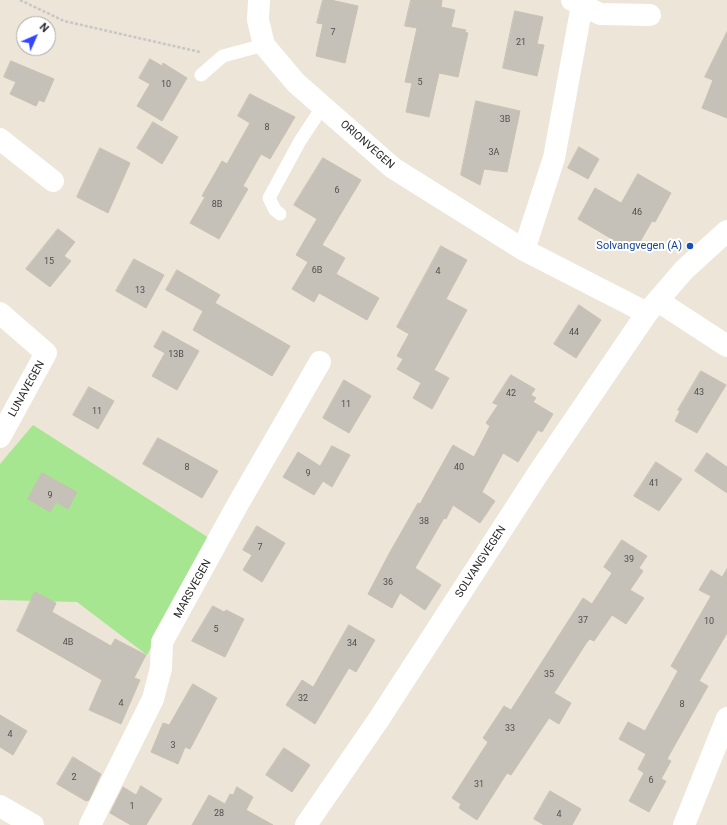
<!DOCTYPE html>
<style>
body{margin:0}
#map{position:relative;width:727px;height:825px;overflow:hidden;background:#ece5d8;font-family:Roboto,sans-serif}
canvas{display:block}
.north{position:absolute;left:16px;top:16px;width:40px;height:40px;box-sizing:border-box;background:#fff;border:1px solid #a9a9a9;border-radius:50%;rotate:45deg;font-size:11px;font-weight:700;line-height:16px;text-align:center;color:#282828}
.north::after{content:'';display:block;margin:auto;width:14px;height:18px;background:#3147ff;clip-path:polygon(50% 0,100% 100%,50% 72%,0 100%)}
</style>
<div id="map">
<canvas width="727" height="825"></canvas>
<div class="north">N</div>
</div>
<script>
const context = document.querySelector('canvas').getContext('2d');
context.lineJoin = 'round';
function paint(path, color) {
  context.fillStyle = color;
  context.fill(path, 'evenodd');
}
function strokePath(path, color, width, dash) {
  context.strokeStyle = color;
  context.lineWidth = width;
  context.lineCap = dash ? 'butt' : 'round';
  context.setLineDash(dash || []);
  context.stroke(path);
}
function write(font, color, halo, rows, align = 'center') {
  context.font = font + ' Roboto,sans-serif';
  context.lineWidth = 4;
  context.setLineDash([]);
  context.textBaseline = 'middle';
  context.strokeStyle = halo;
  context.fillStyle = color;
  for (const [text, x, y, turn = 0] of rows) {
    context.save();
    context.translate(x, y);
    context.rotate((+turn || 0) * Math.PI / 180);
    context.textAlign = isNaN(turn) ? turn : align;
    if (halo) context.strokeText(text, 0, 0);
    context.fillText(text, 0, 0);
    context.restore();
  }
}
const green = new Path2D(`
 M33,425L209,538L147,655L77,602L0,600V464Z`);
const building = new Path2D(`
 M323,0H331L358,6L345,63L316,56L323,24L317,23Z
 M411,0H442L441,7L455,10L451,27L466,30L465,32L468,33L458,77L439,73L429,117L406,112L412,83L405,82L417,28L405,26Z
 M515,11L543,17L537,44L544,45L537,76L503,68Z
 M727,32V118L702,108L713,80L705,77Z
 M150,59L162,66L163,63L187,78L162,121L137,106L150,84L139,78Z
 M11,61L54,79L44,102L39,100L36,106L10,94L16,82L4,77Z
 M250,94L295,117L270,159L261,154L243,186L248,189L219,239L190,223L205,197L202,196L222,161L227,164L250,123L238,116Z
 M476,101L520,111L507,172L484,169L480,185L461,175Z
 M153,122L178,137L162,164L137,148Z
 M579,147L599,159L588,179L568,168Z
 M100,148L130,163L108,213L77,197Z
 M323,158L361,180L322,245L345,258L336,274L379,298L367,320L319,293L314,302L292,289L308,262L296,255L317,219L294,205Z
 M638,174L671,193L655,222L652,221L634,252L578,219L595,188L621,203Z
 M58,229L75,242L64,256L71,261L50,287L26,269Z
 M441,246L467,260L446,299L467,310L434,370L449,378L432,409L413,398L421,383L397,369L403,359L397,356L409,334L397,327Z
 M134,259L164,275L146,308L116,291Z
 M177,270L220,295L215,303L290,346L272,376L193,330L203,311L166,290Z
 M579,305L601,320L576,358L554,344Z
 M163,331L199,351L177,390L152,376L165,353L154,347Z
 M701,371L726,385L697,433L675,421L680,411L678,410Z
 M511,375L535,389L531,395L536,398L533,402L553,414L542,432L538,430L518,462L503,453L482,492L495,501L480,523L453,505L446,519L444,518L415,568L441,585L425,610L400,593L392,608L368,594L390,552L418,503L420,504L453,445L474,457L490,426L486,423L498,405L493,403Z
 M344,380L371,396L349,433L323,418Z
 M89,387L114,401L98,429L73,415Z
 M158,438L218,471L202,498L143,464Z
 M332,446L350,455L332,487L323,481L314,495L283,477L298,452L320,466Z
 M707,453L727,467V493L695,471Z
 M656,462L682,479L659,511L634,496Z
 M42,473L77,492L68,509L56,502L50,512L28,499Z
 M257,526L285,543L262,582L243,570L252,555L243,550Z
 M622,540L647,556L639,568L643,571L630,590L644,598L626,624L612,615L594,641L590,639L587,642L554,693L571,703L559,724L549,718L511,775L507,773L477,820L459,808L461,804L452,798L488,742L483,738L504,706L511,710L583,598L592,604L612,573L604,567Z
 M727,569V633L699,681L708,686L667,759L671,761L661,779L666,781L649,812L629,801L644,773L638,769L646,754L619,739L628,722L645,731L678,671L671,666L711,596L699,590L711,570L722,577Z
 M35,592L56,603L52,612L111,646L115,639L146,655L134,678L140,680L121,724L89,710L102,680L17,631Z
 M213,606L224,612L226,610L244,619L225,657L192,641Z
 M349,625L375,640L356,672L349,668L315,724L286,705L302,680L313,687Z
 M193,684L217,698L190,749L185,747L178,764L151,752L163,723L169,725Z
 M0,715L27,731L13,755L0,747Z
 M284,748L310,765L292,792L266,775Z
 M73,757L101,774L89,800L86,801L57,784Z
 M141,786L162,799L146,825H131L110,813L123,787L136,795Z
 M237,787L253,797L246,810L273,825H192L209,795L225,804L230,794L233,795Z
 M550,791L581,809L572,825H544L534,819Z`);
const path = new Path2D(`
 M20,0L64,21L200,52`);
const lane = new Path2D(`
 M201,75L223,56L264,45
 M280,214L275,210L269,198L300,141L323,106`);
const street = new Path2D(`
 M259,0L258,20L264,45L296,83L393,168L524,250L647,313
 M572,0L600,14L650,15
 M0,139L53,181
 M524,250L554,158L582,5
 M658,301L727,346
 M0,313L46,353L0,437
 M0,806L33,825
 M90,825L153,699L161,668L162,642L238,504L320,362
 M684,825L727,718`);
const secondary = new Path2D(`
 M306,825L379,719L539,472L647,313L684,270L727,231`);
const markers = [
 [690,246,4,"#1a4fb4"]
];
const numberNames = [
 ["7",333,33],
 ["21",521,43],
 ["5",420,83],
 ["10",166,85],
 ["3B",505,120],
 ["8",267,128],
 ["3A",494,153],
 ["6",337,191],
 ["8B",217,205],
 ["46",637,213],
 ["15",49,262],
 ["6B",317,271],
 ["4",438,272],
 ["13",140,291],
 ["44",574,333],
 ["13B",176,355],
 ["43",699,393],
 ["42",511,394],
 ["11",346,405],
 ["11",97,412],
 ["8",187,468],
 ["40",459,468],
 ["9",308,474],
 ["41",654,484],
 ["9",50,496],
 ["38",424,522],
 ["7",260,548],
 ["39",629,560],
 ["36",388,583],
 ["37",583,621],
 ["10",709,622],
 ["5",216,630],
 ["4B",68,643],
 ["34",352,644],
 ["35",549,675],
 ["32",303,699],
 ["4",121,704],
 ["8",682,705],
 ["33",510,729],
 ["4",10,735],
 ["3",173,746],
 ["2",74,778],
 ["6",651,781],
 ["31",479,785],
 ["1",132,807],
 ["28",219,814],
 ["4",559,815]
];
const streetNames = [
 ["ORIONVEGEN",367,145,41],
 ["LUNAVEGEN",27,389,-61],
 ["SOLVANGVEGEN",481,562,-57],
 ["MARSVEGEN",193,589,-61]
];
const transitNames = [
 ["Solvangvegen (A)",682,246]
];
paint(green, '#a6e690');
paint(building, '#c6c1b8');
strokePath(building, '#c7c1b2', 1);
strokePath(path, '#c7c7c7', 2.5, [3, 2]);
strokePath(lane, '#fff', 13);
strokePath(street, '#fff', 22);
strokePath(secondary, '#fff', 22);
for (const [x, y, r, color] of markers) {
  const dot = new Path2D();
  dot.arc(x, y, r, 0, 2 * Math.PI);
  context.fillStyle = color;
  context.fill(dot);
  strokePath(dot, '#fff', 1.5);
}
write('9px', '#504e4c', null, numberNames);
write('11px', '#282828', '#fff', streetNames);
write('11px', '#164399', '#fff', transitNames, 'right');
</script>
